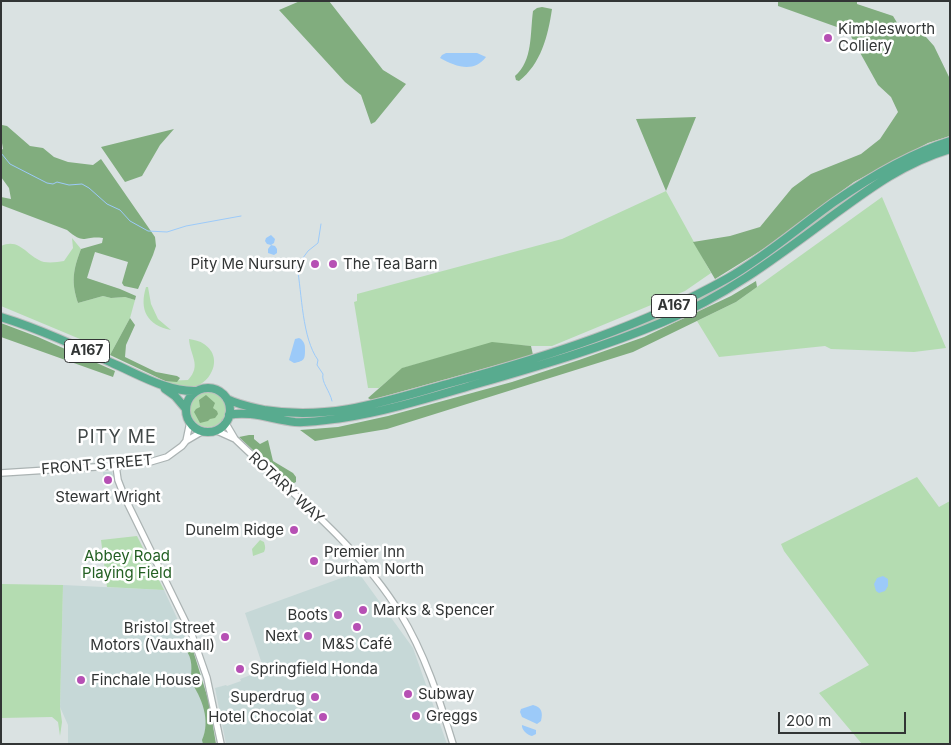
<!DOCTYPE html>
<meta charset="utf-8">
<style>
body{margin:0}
#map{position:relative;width:951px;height:745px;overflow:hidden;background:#dae2e2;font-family:Inter,sans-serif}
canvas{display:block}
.frame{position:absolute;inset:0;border:2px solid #323535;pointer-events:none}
.scale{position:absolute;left:778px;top:712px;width:128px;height:22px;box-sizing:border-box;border:2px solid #323535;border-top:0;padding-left:6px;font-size:15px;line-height:18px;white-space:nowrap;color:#323535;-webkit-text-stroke:4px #fff;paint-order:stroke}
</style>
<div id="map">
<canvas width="951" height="745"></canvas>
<div class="frame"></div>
<div class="scale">200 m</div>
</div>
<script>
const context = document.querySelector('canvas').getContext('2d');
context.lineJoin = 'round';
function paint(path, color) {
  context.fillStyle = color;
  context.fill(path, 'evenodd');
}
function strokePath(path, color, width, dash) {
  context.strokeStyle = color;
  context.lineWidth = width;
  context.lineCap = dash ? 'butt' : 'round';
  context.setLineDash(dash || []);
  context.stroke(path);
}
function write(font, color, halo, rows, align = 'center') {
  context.font = font + ' Inter,sans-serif';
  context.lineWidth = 5;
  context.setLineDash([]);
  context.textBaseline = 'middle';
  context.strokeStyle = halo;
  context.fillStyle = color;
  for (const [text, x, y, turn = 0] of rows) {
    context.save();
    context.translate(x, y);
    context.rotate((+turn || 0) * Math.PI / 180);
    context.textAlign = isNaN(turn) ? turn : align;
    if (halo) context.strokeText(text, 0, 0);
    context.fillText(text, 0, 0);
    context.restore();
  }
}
const built = new Path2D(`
 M103,472H112L115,482L104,483Z
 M358,572L413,648L447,744H226L215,688L226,685L227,686L241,681L240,679L264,670L245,613Z
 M63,585L164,590L182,629L200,678L213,744H68V725L60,707Z`);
const green = new Path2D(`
 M950,144V147L914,162L758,267L700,302L640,328L544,362L374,409H370L613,334L769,254L854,192L900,164Z
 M666,191L711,273L685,291L552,346H531L492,343L403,368L379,388H368L354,302L357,301V294L562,239Z
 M882,197L946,348L914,352L831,349L825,346L719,357L697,321L736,302Z
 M72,238L81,249C73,270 71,282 78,303L103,296L111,298L125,297L135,300L130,318L110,355L80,339L1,306V246C20,237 27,257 44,262C51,263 58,262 64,261L73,248Z
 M146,287H148L151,304L158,319L171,330C147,325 139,310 146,287Z
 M189,339C194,340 200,341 204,344C228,360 205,394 180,388C175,386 170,383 165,381L188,380C202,365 190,356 189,339Z
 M190 409a18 18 0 1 1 36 0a18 18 0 1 1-36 0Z
 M917,477L939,507L950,501V744H862L819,693L869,665L784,551L781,544Z
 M137,536L164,590L107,587L101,540Z
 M260,540L264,542C265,546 266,548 264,552L253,556L252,549Z
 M1,584L63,585L60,707L62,722L60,736L58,722L52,717L1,718Z`);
const forest = new Path2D(`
 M300,1H329L383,70L406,84L375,122L371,124L361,95L345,82L279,10Z
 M778,1H857V4L893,16L899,26L926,37L934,46L950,79V136L928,143L854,182L765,248L715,279L693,242L730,236L760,227L792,188L811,174L861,154L880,139L898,112L891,97L878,85L848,31L778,6Z
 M542,7L552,9C548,36 541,64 519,81L516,80L515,76C533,61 530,33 533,11L537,8Z
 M696,117L666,191L636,119Z
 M2,125L7,126L30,146L43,148L54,157L68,162L93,165L101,159L155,237L156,246L153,255L138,289L124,286L122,283L128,262L95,252L87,278L120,289L136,296L135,300L125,297L111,298L103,296L78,303C71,282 73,270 81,249L102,243L103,238C83,235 86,246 67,230L1,205V197L11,199L9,188L1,177V150L3,149L1,137Z
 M174,129L160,145L142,176L125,182L101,147Z
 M756,281L757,287L736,302L633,352L387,429L315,441L300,430L338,427L388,416L512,382L579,360L644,337L731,296Z
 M130,318L135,325L126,345L125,357L156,372L177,376L180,378L177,382L165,381L110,355Z
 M1,323L38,337L115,371L113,377L1,337Z
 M492,342L531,346L533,355L371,400L368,398L402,368Z
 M206,395L215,403L213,408L217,411L218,414L215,418L210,419L208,421L200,423L194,412L196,409L200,407L199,400Z
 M249,435H254V439L260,444L268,440L273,461L293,473L296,477V482L290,485L239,437Z
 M184,642L192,647L209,702L216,744H203L202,740C211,721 202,697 190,681C192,670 193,658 185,649L178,651L177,646Z`);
const water = new Path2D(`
 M446,53H477L486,57C474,73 456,67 440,58L442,55Z
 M271,235L275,239L274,243L271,245L275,246L277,249V253L274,255L268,253V249L271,245L267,244L265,241L266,238Z
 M299,338L301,339C305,343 305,345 305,350C305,360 304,361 294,363L289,360L295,339Z
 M883,576L888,579V586L885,591L879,593L876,591L874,584L877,578Z
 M533,705C542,707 543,713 541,721L537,724L522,717L520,712L521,709Z
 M522,725L536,730V734L532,736C527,735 521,729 522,725Z`);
const stream = new Path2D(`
 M1,153L10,164L47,183L53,184L57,182L69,185L82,184L89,188L107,204L120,210L130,221L148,231L167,232L186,226L241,216
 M321,224L318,243L308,251L297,266C302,294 302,338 318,360L317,365L323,374C321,382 330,391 332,401`);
const minor = new Path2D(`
 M225,422L235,439C291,493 359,546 400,613C425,654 439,698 453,744
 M215,430L235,439
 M186,441L190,422
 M116,466L118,480L125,498L192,635L207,678L221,744
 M1,473L127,465L150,462L167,457L182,446L186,441L203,431`);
const highway = new Path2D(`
 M1,317C40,329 76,346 112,363C138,374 167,392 196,391
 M186 410a22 22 0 1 1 44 0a22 22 0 1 1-44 0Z
 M165,389L175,396L186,409
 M227,399C239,405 251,407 264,410C333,421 389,400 454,382C549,356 643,326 728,278C766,256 799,227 834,202C870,177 908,154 950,141
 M229,415C250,410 274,420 295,422C311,423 327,420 342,418C389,411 435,396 480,383C542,365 604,347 663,322C722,298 773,260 824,222C865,192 900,164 950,149`);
const markers = [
 [828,38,5,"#b650b4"],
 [315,264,5,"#b650b4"],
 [333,264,5,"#b650b4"],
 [108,480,5,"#b650b4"],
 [294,530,5,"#b650b4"],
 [314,561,5,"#b650b4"],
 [363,610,5,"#b650b4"],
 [338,615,5,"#b650b4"],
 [357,627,5,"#b650b4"],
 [308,636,5,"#b650b4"],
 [225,637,5,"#b650b4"],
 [240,669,5,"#b650b4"],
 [81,680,5,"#b650b4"],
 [408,694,5,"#b650b4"],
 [315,697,5,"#b650b4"],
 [416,716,5,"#b650b4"],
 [323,717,5,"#b650b4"]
];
const shields = [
 [674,306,45],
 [87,351,45]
];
const shieldNames = [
 ["A167",674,306],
 ["A167",87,351]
];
const poiNames = [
 ["Kimblesworth",838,29],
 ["Colliery",838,46],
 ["Pity Me Nursury",305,264,"right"],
 ["The Tea Barn",343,264],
 ["Stewart Wright",108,497,"center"],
 ["Dunelm Ridge",284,530,"right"],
 ["Premier Inn",324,552],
 ["Durham North",324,569],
 ["Marks & Spencer",373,610],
 ["Boots",328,615,"right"],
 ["Bristol Street",215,628,"right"],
 ["Motors (Vauxhall)",215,645,"right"],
 ["Next",298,636,"right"],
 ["M&S Café",357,644,"center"],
 ["Springfield Honda",250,669],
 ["Finchale House",91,680],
 ["Subway",418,694],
 ["Superdrug",305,697,"right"],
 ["Greggs",426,716],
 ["Hotel Chocolat",313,717,"right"]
];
const streetNames = [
 ["FRONT STREET",97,465,-5],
 ["ROTARY WAY",286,488,43]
];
const parkNames = [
 ["Abbey Road",127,556],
 ["Playing Field",127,573]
];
const quarterNames = [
 ["PITY ME",117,438]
];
paint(built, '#c6d8d7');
paint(green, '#b4dcb1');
paint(forest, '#81ad7e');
paint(water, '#9ccaf9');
strokePath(stream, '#9ccaf9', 1);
strokePath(minor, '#abb3b3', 8);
strokePath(highway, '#bdbebe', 10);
strokePath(minor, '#fff', 5.5);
strokePath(highway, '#58ab8f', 8);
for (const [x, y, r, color] of markers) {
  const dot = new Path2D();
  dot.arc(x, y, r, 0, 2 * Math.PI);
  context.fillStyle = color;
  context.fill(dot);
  strokePath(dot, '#fff', 2);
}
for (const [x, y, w] of shields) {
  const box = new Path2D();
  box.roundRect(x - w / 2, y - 11.5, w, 23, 4);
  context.fillStyle = '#fff';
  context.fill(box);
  strokePath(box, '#323535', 1);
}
write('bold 14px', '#323535', null, shieldNames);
write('15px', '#323535', '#fff', poiNames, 'left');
write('15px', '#323535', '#fff', streetNames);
write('15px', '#246023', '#fff', parkNames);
context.letterSpacing = '1px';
write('18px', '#424848', '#fff', quarterNames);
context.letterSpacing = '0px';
</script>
